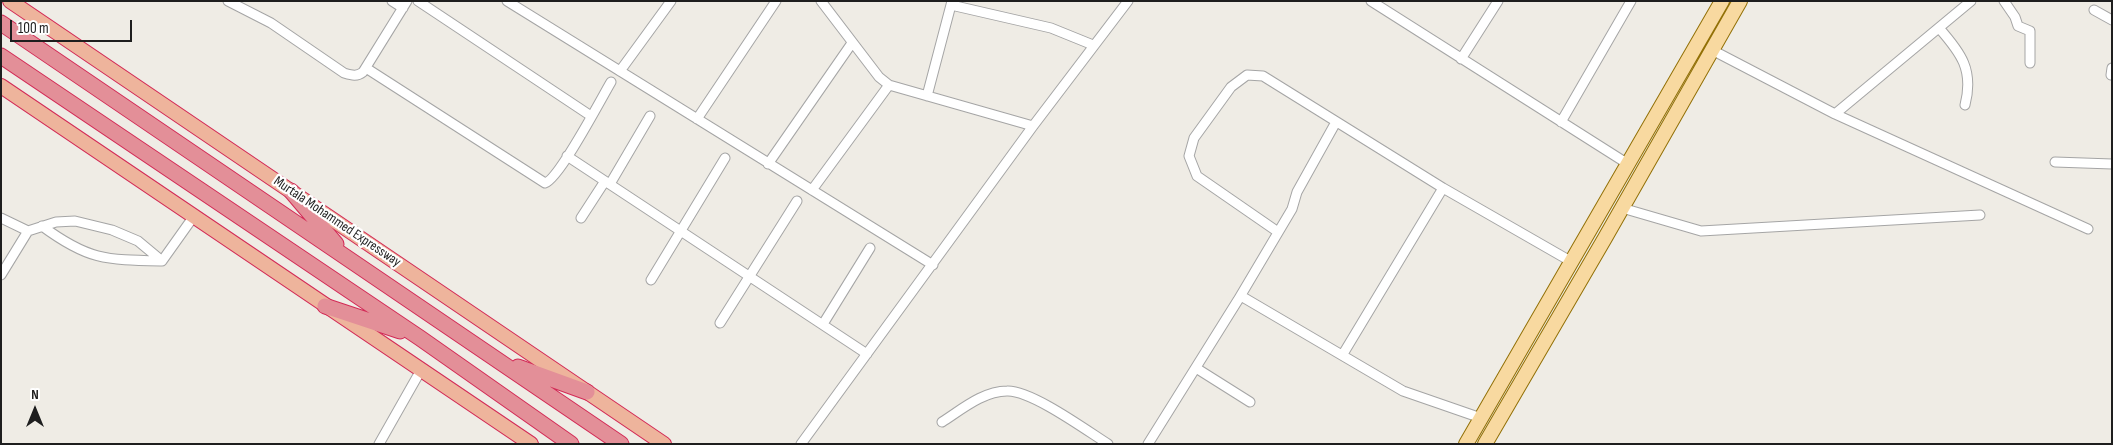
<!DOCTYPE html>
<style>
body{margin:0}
#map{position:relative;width:2113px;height:445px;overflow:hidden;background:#efece5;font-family:"Sofia Sans Condensed",sans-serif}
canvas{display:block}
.frame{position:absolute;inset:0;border:2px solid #1e1e1e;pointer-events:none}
.north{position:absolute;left:10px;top:385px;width:50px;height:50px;-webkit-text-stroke:4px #fff;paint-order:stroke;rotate:0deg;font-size:14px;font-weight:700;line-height:20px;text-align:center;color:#1e1e1e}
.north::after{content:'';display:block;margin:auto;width:18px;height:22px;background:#1e1e1e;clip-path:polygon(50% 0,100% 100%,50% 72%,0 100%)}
.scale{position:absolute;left:10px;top:20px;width:122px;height:22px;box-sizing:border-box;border:2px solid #1e1e1e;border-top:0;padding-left:6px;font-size:15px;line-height:18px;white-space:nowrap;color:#1e1e1e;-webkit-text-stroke:4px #fff;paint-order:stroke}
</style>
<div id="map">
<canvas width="2113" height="445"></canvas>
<div class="frame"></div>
<div class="north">N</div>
<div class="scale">100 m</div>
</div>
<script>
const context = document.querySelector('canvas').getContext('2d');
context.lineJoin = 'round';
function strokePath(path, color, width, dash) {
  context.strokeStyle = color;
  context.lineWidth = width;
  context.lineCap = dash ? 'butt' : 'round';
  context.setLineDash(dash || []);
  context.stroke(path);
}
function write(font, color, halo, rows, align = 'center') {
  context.font = font + ' "Sofia Sans Condensed",sans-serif';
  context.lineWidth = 4.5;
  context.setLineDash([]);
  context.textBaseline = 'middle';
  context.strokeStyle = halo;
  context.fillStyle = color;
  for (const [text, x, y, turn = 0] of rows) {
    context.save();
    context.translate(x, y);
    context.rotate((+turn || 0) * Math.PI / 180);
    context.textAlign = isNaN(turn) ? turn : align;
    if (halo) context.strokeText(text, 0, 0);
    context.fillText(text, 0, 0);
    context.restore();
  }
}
const minor = new Path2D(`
 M228,1L271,23L344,73C351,75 357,77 363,72L407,1
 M392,1L403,8
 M418,1L591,116
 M507,1L933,265
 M821,1L879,77L889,85L1033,126
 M1371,1L1628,164
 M2004,1L2015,17L2018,26L2030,31V63
 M951,5L1051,28L1093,45
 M2094,10L2112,20
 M1939,28C1961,53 1974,70 1965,105
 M1712,50L1835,114L2088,229
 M1461,59L1498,1
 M366,68L545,183C559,179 601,99 611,82
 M620,71L671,1
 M2111,75L2112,68
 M927,96L952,1
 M1835,114L1971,1
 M697,119L776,1
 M1561,122L1631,1
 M567,156L867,354
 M2055,162L2112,164
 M768,164L852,43
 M610,184L650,116
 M812,190L889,85
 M1622,208L1701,231L1980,215
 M1,218L28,231
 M581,218L605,181
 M42,226C88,260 105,260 162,261
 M1278,232L1197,176L1189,156L1194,138L1231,87L1247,75L1263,76L1443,188L1572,262
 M162,261L194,216
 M1,275L28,231L56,222L75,221L112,230L138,241L162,261
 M651,280L725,158
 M1241,296L1403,391L1481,418
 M720,323L797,201
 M823,324L870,248
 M1343,354L1443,188
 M1196,368L1250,402
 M942,422C961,410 983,391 1007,391C1031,390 1086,430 1108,444
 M379,444L421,370
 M801,444L1033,126L1128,1
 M1148,444L1238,300L1292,209L1297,192L1336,122`);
const primary = new Path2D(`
 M1466,444L1722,1
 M1485,444L1605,238L1740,1`);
const trunk = new Path2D(`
 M10,1L664,444
 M1,86L531,444`);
const motorway = new Path2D(`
 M1,23L621,444
 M1,56L420,338L571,444
 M291,191L336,244
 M325,306L400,331
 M518,367L587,392`);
const streetNames = [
 ["Murtala Mohammed Expressway",337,222,34]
];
strokePath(minor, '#a5a5a5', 11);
strokePath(primary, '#927006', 16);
strokePath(trunk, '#d32b57', 16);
strokePath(motorway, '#d32b57', 17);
strokePath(minor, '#fff', 9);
strokePath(primary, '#f8d9a0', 14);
strokePath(trunk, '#eeb49c', 14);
strokePath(motorway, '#e38f98', 15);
write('14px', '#1e1e1e', '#fff', streetNames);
</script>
